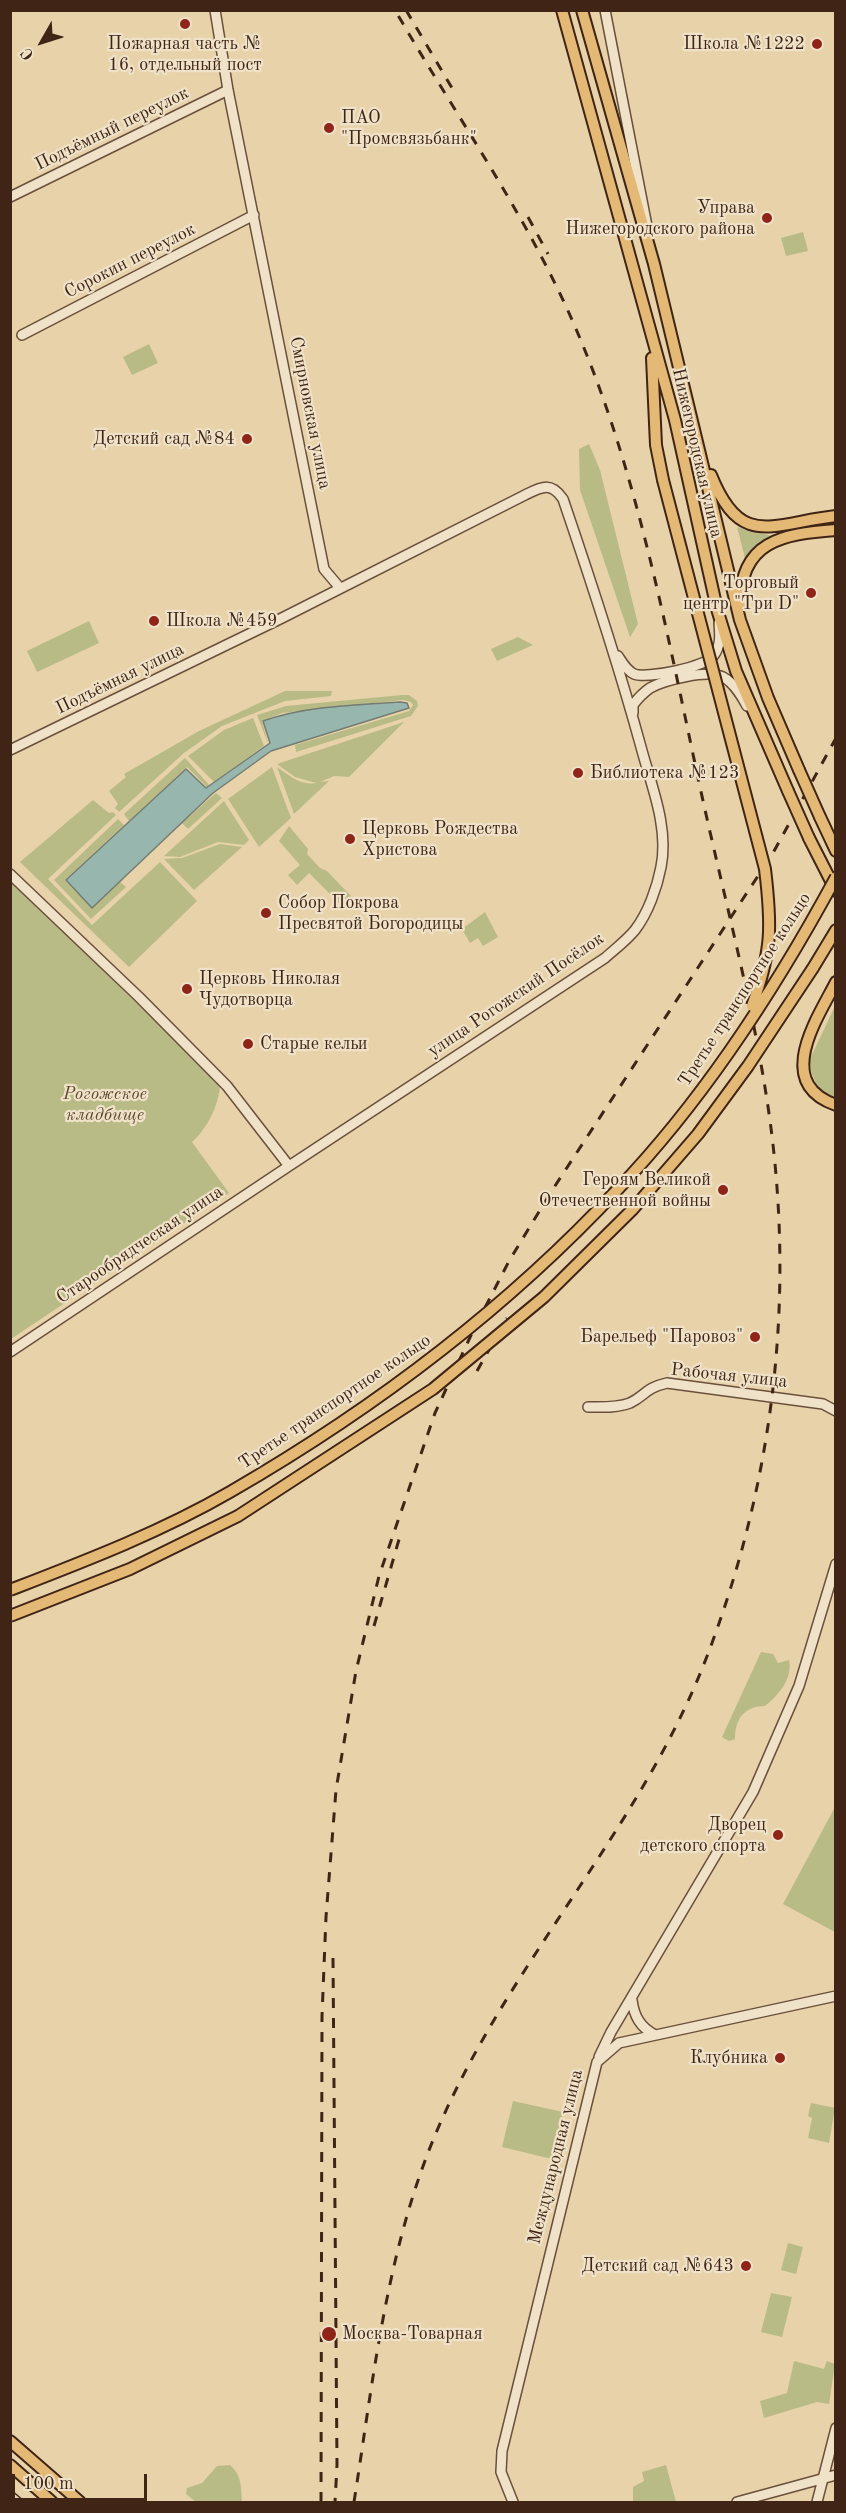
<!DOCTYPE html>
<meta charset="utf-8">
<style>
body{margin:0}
#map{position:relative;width:846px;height:2513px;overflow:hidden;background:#e7d2aa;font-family:"Old Standard TT",serif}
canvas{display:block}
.frame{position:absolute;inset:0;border:12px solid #402516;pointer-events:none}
.north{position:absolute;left:12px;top:12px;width:60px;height:60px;-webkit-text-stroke:4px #efe2c8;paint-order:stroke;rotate:231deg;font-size:16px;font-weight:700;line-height:24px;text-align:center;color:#402516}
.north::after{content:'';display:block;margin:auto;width:21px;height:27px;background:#402516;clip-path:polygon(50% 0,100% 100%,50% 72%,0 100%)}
.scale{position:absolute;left:12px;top:2474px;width:135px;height:27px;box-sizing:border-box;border:3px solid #402516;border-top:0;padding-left:8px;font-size:18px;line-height:21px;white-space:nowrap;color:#402516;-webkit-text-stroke:4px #efe2c8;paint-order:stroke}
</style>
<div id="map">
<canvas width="846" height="2513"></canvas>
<div class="frame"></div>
<div class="north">С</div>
<div class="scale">100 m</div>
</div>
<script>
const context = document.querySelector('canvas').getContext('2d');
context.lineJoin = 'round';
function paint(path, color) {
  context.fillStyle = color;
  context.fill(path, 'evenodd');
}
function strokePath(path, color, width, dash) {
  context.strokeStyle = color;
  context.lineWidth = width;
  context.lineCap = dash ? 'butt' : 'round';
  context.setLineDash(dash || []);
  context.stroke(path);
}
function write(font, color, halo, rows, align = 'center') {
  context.font = font + ' "Old Standard TT",serif';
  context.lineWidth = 4.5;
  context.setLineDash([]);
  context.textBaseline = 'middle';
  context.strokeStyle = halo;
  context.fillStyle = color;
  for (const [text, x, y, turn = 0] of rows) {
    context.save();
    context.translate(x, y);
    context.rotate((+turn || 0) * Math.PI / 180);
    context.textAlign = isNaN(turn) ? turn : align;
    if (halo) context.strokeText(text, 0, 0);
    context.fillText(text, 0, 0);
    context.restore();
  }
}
const green = new Path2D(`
 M803,232L808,251L786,256L781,238Z
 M149,344L158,363L132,375L123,357Z
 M589,444L600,470L638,624L630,637L580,490L579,449Z
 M737,527L772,536L753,548L745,558Z
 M89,621L99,643L37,672L27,651Z
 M518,637L533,645L497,661L491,649Z
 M285,691H332L331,696L285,701L222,726L184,753L119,812L115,808L118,804L109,791L126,777L124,774L199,731Z
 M402,695H409L417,701L418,706L411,716L296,752L295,745L409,711L413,705L411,702L403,700L282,713L262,721L268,743L257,715L286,706Z
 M253,718L264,746L214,782L188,756L224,730Z
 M404,722L349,777L334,776L320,782L329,781L294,814L277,767C289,775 300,786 316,783L295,777L277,764Z
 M185,758L209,785L207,787L187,767L129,821L124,814Z
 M272,767L291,818L259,847L228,799Z
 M216,793L222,798L188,829L182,823Z
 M93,800L109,813L113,812L116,815L48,879L92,925L160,862L197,901L129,967L20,862Z
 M224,801L249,840L244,845L218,842L180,857L164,856Z
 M118,819L124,825L65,880L92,908L120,882L126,887L91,919L54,880Z
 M289,826L308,849L307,854L320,868L327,871L351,896L341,905L309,873L297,885L288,875L300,865L279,841Z
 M220,844L242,847L194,890L164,859L182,858Z
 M10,879L220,1085C219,1105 207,1129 192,1142L229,1193L11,1339Z
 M485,912L498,937L483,946L478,938L470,943L462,929Z
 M835,1006V1097C817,1092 812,1078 809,1061Z
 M761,1652L773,1654L778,1663L789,1660C793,1678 779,1695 765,1706C745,1706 735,1718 735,1739L729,1741L722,1737Z
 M835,1807H836L835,1932L783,1904Z
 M513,2101L563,2112L552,2159L502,2147Z
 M811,2103L835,2108L829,2143L808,2138L812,2118L808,2116Z
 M788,2243L803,2247L796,2274L781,2270Z
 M771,2293L792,2297L782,2337L761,2332Z
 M794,2361L824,2369L827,2361L835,2364L829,2404L817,2402L764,2418L760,2401L787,2393Z
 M230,2465C242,2475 241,2488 242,2502H196L186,2494L187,2488L202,2483L217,2466Z
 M666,2465L676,2502H633V2487L644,2481L642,2472Z`);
const water = new Path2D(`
 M400,702L407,703L409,708L271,751L213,793L92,908L66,880L186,769L206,788L270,743L263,721C306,706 355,705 400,702Z`);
const minor = new Path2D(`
 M215,10L228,90L324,569L340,588
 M605,10L647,226
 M10,197L228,90
 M22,335L254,215
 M618,656C622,662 626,670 634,674C646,679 707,667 714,655C721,646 720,634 719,623
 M633,713V705C638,698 643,693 650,688C664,680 708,669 723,677C734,683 741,695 747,706
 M10,750L282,618L525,495C541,487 551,481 563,499C591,581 618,663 641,747C651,785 669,827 661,867C657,888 648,913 635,930C627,940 615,949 605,958L289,1166L10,1352
 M10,874L139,997L227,1086L289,1166
 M588,1407C601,1407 617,1408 630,1403C645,1396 645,1388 667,1383L823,1404L836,1411
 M632,2000C634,2016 640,2027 655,2035
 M599,2057L611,2032L753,1792L799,1686L836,1564
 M513,2502L501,2472L502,2451L597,2062L619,2043L836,1996
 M737,2502L836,2475
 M817,2502L836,2428`);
const major = new Path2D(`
 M562,10L675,420L717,609L736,671L788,791
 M582,10L654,264L740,620L768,698L799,770
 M652,358L656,445L663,480
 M711,475C741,550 772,523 836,516
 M740,605C740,541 782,534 836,530
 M820,817L836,851
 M809,838L836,891
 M813,968L836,930
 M836,982C817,1019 773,1083 836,1105
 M10,2441L80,2502
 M10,2465L52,2502`);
const tram = new Path2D(`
 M10,2489L25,2502`);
const rail = new Path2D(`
 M406,10L452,88
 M528,217L548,254
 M477,1371L507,1318
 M374,1626L400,1536
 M333,1958L337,2465L335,2502
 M321,2502L322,2016L326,1917L336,1790L356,1671L379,1576L435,1413L472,1333L509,1261L551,1192L773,853L836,738
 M354,2502C374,2375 387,2245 439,2126C512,1958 645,1823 709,1651C776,1473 796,1287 767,1100C750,990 720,882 697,773C666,628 637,473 579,336C531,221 457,118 395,10`);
const majorBridge = new Path2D(`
 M663,480L765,869C772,927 772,951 752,1006
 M799,770L820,817
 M788,791L809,838
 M10,1590C85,1561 161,1532 230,1492C372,1410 506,1309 618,1189C705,1098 776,988 836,877
 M10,1616L130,1569L238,1516L433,1389L544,1297L633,1209L698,1134L748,1066L813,968`);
const markers = [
 [185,24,6,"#8f2418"],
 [817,44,6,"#8f2418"],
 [329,128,6,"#8f2418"],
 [767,218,6,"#8f2418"],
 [247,439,6,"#8f2418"],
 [811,593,6,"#8f2418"],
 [154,621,6,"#8f2418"],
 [578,773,6,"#8f2418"],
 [350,839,6,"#8f2418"],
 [266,913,6,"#8f2418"],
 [187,989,6,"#8f2418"],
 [248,1044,6,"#8f2418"],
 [723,1190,6,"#8f2418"],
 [755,1337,6,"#8f2418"],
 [778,1835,6,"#8f2418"],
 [780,2058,6,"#8f2418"],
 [746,2266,6,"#8f2418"],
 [329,2334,8,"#8f2418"]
];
const poiNames = [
 ["Пожарная часть №",185,44,"center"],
 ["16, отдельный пост",185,65,"center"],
 ["Школа №1222",805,44],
 ["ПАО",341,118,"left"],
 ["\"Промсвязьбанк\"",341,139,"left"],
 ["Управа",755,208],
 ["Нижегородского района",755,229],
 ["Детский сад №84",235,439],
 ["Торговый",799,583],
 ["центр \"Три D\"",799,604],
 ["Школа №459",166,621,"left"],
 ["Библиотека №123",590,773,"left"],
 ["Церковь Рождества",362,829,"left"],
 ["Христова",362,850,"left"],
 ["Собор Покрова",278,903,"left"],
 ["Пресвятой Богородицы",278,924,"left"],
 ["Церковь Николая",199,979,"left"],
 ["Чудотворца",199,1000,"left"],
 ["Старые кельи",260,1044,"left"],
 ["Героям Великой",711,1180],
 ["Отечественной войны",711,1201],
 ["Барельеф \"Паровоз\"",743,1337],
 ["Дворец",766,1825],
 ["детского спорта",766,1846],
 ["Клубника",768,2058],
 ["Детский сад №643",734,2266],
 ["Москва-Товарная",342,2334,"left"]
];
const streetNames = [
 ["Подъёмный переулок",112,129,-26],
 ["Сорокин переулок",130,261,-27],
 ["Смирновская улица",310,413,79],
 ["Нижегородская улица",697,453,77],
 ["Подъёмная улица",120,679,-26],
 ["Третье транспортное кольцо",745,990,-57],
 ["улица Рогожский Посёлок",516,995,-34],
 ["Старообрядческая улица",140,1245,-34],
 ["Рабочая улица",729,1376,6],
 ["Третье транспортное кольцо",335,1402,-34],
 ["Международная улица",556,2157,-76]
];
const parkNames = [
 ["Рогожское",105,1094],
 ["кладбище",105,1115]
];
paint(green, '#b9bb86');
paint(water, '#97b6ae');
strokePath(water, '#747c71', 1.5);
strokePath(minor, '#6a503b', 12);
strokePath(major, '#402516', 14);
strokePath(minor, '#efe2c8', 9);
strokePath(major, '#e4b975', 10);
strokePath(tram, '#402516', 1.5);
strokePath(rail, '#402516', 3, [10, 10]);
strokePath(majorBridge, '#402516', 14, []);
strokePath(majorBridge, '#e4b975', 10);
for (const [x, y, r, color] of markers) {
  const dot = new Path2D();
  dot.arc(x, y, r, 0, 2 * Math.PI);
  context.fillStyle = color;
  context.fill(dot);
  strokePath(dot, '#efe2c8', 2);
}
write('18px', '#402516', '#efe2c8', poiNames, 'right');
write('18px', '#402516', '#efe2c8', streetNames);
write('italic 18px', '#5e4a32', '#efe2c8', parkNames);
</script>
